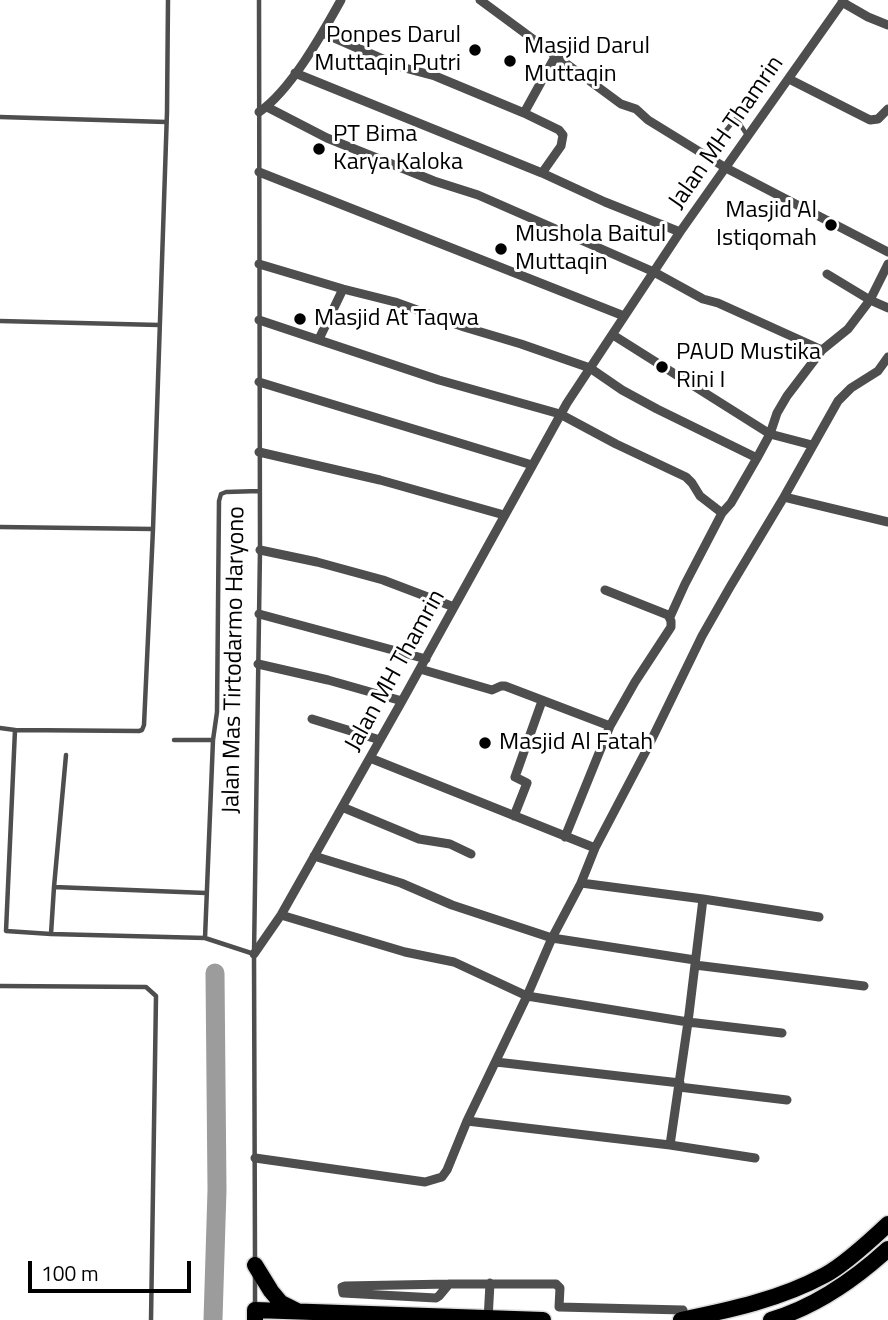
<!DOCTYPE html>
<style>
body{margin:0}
#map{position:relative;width:888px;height:1320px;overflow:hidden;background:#fff;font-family:"Titillium Web",sans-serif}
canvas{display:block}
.scale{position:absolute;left:28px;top:1261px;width:163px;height:32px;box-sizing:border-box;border:4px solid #000;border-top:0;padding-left:9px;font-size:21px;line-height:24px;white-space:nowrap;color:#000;-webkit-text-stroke:5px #fff;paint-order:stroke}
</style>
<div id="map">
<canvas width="888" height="1320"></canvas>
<div class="scale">100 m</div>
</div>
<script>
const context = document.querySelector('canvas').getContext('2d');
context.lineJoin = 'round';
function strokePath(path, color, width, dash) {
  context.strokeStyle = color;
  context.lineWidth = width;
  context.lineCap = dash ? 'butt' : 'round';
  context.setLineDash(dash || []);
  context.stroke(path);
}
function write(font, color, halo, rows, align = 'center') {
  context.font = font + ' "Titillium Web",sans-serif';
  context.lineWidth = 6;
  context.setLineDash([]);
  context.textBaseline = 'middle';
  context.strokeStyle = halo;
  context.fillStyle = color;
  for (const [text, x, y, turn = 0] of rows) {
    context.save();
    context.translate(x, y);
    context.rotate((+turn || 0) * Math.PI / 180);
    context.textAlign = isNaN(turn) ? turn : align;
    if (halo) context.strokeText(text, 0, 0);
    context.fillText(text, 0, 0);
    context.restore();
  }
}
const river = new Path2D(`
 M213,1320L217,1190L215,973`);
const service = new Path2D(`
 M0,117L166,122
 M747,135L736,118L749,98
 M720,138L736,118
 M0,321L159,325
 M0,527L153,529
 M0,728L15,730
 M174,740H213
 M66,755L54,887L206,893
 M54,887L51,934L205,938
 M51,934L6,931L15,730L139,731L142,730L144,725L153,529L167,112L168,0
 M254,954L205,938L213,740L217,712L219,501L221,494L226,492L259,491
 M0,986L146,987L156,996L151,1320
 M255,1261L254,954L260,550L259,0
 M255,1276V1306`);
const minor = new Path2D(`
 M480,0L621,104L636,109L648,120L726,168L888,252
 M842,2L868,17L888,25
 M323,33L401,67L435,76L524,113L556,55
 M295,73L542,173L605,202L680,232
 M789,79L870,120L878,119L888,109
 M267,107L327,138L434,181L478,195L654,272L703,299L718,303L822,350
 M259,112C291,90 322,34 341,0
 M524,113L559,130L563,135L561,146L542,173
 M259,172L624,316
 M259,264L343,289L395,302L464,327L521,344L590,368L622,390L657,409L757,458
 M827,274L870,300L888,308
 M259,320L439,380L560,414L616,444L686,477L692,483L700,496L722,513
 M613,335L770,434L812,445
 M319,339L343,289
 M259,382L532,465
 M259,452L380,480L504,515
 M784,497L888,522
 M260,550L317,562L383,580L454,607
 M259,614L426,659
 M670,617L685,584L722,513L731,503L757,458L770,434L777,413L787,396L822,350L848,329L870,300L888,264
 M258,664L328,680L402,701
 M420,669L492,690L501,686H505L610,726
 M312,719L380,740
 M370,758L595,848
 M342,807L419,839L450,844L471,854
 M514,816L527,783L515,777L542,701
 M565,837L610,726L635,682L671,627V621L668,615L605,590
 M314,856L401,883L452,905L552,938L695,960
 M703,899L819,917
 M281,915L405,952L454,962L527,996L688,1022L782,1033
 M254,954L281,915L402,701L567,403L680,232L844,0
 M695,965L864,986
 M496,1062L680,1083
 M679,1087L787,1100
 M467,1121L670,1145L688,1022L703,899L581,883
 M670,1145L755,1158
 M255,1158L425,1182L442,1177L447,1170L467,1121L527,996L552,938L581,883L595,848L647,749L702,636L730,587L784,497L838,401L851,388L878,371L888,357
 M449,1284L439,1296L436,1298L343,1293L342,1287L345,1286L449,1284H556L560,1288L559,1307L683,1310
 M488,1320L490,1283`);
const trunk = new Path2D(`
 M255,1265L271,1291L281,1303L297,1311
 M255,1320V1310L543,1320
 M681,1320C730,1310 781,1299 825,1275C845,1264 871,1240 888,1224
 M771,1320C815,1307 854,1280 888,1249`);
const markers = [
 [475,50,7,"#000"],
 [510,61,7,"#000"],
 [319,149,7,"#000"],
 [831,225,7,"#000"],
 [501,249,7,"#000"],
 [300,319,7,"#000"],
 [662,367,7,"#000"],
 [485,743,7,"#000"]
];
const poiNames = [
 ["Ponpes Darul",461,36,"right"],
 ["Muttaqin Putri",461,64,"right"],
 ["Masjid Darul",524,47],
 ["Muttaqin",524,75],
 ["PT Bima",333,135],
 ["Karya Kaloka",333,163],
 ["Masjid Al",817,211,"right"],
 ["Istiqomah",817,239,"right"],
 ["Mushola Baitul",515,235],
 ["Muttaqin",515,263],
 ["Masjid At Taqwa",314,319],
 ["PAUD Mustika",676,353],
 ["Rini I",676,381],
 ["Masjid Al Fatah",499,743]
];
const streetNames = [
 ["Jalan MH Thamrin",727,133,-55],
 ["Jalan Mas Tirtodarmo Haryono",235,660,-89],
 ["Jalan MH Thamrin",396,671,-61]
];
strokePath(river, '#9c9c9c', 19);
strokePath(trunk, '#dbdbdb', 19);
strokePath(service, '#4e4e4e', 4.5);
strokePath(minor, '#4e4e4e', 9);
strokePath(trunk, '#000', 16);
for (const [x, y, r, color] of markers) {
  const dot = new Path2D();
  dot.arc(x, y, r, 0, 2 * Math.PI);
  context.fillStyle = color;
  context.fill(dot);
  strokePath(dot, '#fff', 2.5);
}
write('24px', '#000', '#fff', poiNames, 'left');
write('24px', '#000', '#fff', streetNames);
</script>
